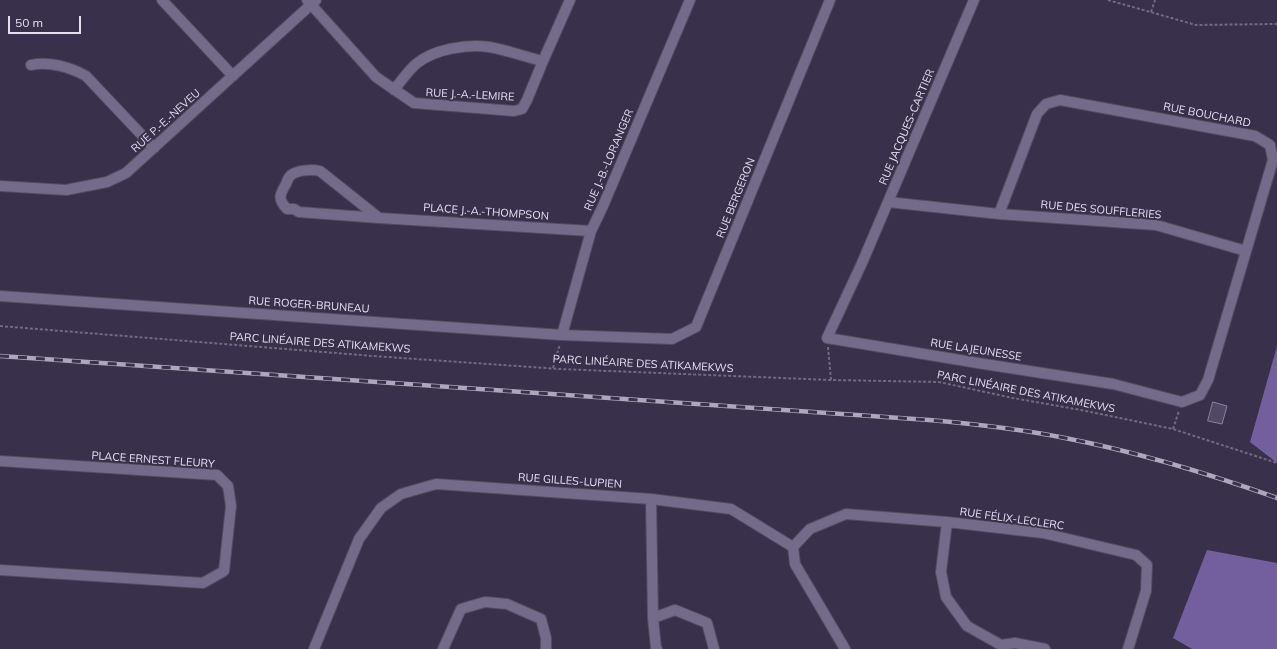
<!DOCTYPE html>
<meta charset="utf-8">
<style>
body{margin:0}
#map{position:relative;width:1277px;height:649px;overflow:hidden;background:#39304b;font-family:Mulish,sans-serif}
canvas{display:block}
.scale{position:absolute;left:8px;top:16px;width:73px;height:18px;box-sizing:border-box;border:2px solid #e4dff1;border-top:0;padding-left:5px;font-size:12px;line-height:14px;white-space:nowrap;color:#e4dff1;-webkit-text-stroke:3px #39304b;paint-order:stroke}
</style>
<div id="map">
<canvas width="1277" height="649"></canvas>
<div class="scale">50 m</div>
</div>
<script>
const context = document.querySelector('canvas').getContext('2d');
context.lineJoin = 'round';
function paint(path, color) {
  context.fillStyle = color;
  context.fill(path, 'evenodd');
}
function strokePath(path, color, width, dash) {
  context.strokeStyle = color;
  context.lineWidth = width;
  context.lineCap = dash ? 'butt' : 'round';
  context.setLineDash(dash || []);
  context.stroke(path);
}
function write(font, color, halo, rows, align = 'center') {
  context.font = font + ' Mulish,sans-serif';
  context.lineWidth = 4;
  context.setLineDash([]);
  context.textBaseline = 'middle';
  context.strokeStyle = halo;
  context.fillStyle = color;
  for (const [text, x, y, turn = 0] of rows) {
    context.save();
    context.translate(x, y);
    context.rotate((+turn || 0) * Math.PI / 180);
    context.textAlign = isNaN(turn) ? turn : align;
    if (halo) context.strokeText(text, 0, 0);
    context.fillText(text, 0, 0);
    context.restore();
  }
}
const forest = new Path2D(`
 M1277,346V463L1250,442Z
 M1207,550L1277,563V649H1192L1173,638Z`);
const building = new Path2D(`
 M1213,402L1227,406L1222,424L1208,421Z`);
const path = new Path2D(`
 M1108,0L1196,25L1277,24
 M1151,12L1155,0
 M0,326L373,356L560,369L831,380L939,382L1013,398L1081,410L1173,429L1277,463
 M828,347L831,380
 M553,368L560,344
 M1173,429L1179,411`);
const minor = new Path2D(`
 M162,0L233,76
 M307,0L376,77L414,103L514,111L522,109L527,100L543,61L570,0
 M974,0L862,263L827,338L984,364L1113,384L1182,402L1200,395L1208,380L1273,160L1270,145L1255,136L1060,100L1046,104L1037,114L999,214
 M31,65C49,61 70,67 86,76L154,148
 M394,90C401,81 408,71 416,64C434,49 466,44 489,47C507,50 525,57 543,61
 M0,186L66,190L107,182L126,173L316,0
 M888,202L999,214L1156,225L1246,251
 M379,218L320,171C312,169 298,170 291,175C289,177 287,181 286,184C280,194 277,199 287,209H294L299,212L379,218L591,231
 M0,296L562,335L672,339L696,327L830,0
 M562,335L591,231L603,206L690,0
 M0,461L217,475L228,486L231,506L224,571L203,583L0,570
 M651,499L653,618L656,648L657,649
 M947,522L941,572L946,597L967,626L1001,645L1015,643L1045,649
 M793,547L810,529L846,514L947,522L1043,533L1136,555L1147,565L1146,591L1128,649
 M793,547L795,564L845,649
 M653,618L675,610L707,623L714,649
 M314,649L359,539L381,508L401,494L436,484L651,499L731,509L793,547
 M443,649L461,609L485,602L507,604L541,619L546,638V649`);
const rail = new Path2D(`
 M0,356L929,420C975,424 1020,429 1065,438C1137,452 1207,473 1277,498`);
const streetNames = [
 ["RUE J.-A.-LEMIRE",470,95,3],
 ["RUE BOUCHARD",1207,115,11],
 ["RUE P.-E.-NEVEU",166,121,-42],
 ["RUE JACQUES-CARTIER",907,127,-67],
 ["RUE J.-B.-LORANGER",609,160,-67],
 ["RUE BERGERON",736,198,-68],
 ["RUE DES SOUFFLERIES",1101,210,5],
 ["PLACE J.-A.-THOMPSON",486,212,4],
 ["RUE ROGER-BRUNEAU",309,305,4],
 ["PARC LINÉAIRE DES ATIKAMEKWS",320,343,4],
 ["RUE LAJEUNESSE",976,350,9],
 ["PARC LINÉAIRE DES ATIKAMEKWS",643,364,3],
 ["PARC LINÉAIRE DES ATIKAMEKWS",1026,392,11],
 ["PLACE ERNEST FLEURY",153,460,4],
 ["RUE GILLES-LUPIEN",570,481,4],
 ["RUE FÉLIX-LECLERC",1012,519,8]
];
paint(forest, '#745f9e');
paint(building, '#504865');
strokePath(building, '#8b82a1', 1);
strokePath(minor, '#534c63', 12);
strokePath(path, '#726a82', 2, [3, 2]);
strokePath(minor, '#746b8a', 10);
strokePath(rail, '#aea7bc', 4.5);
strokePath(rail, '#39304b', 3, [9]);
write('11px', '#e4dff1', '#39304b', streetNames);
</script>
